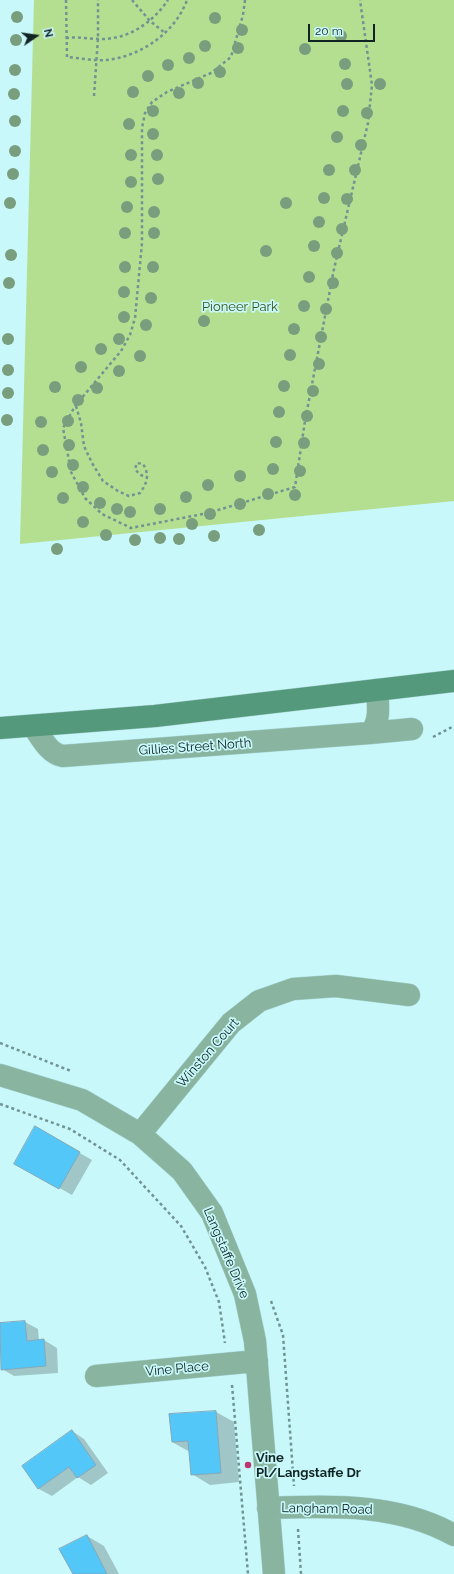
<!DOCTYPE html>
<style>
body{margin:0}
#map{position:relative;width:454px;height:1574px;overflow:hidden;background:#c8f8f9;font-family:Raleway,sans-serif}
canvas{display:block}
.north{position:absolute;left:16px;top:16px;width:40px;height:40px;-webkit-text-stroke:3px #c8f8f9;paint-order:stroke;rotate:77deg;font-size:11px;font-weight:700;line-height:16px;text-align:center;color:#112424}
.north::after{content:'';display:block;margin:auto;width:14px;height:18px;background:#112424;clip-path:polygon(50% 0,100% 100%,50% 72%,0 100%)}
.scale{position:absolute;left:308px;top:24px;width:67px;height:18px;box-sizing:border-box;border:2px solid #112424;border-top:0;padding-left:5px;font-size:12px;line-height:14px;white-space:nowrap;color:#112424;-webkit-text-stroke:3px #c8f8f9;paint-order:stroke}
</style>
<div id="map">
<canvas width="454" height="1574"></canvas>
<div class="north">N</div>
<div class="scale">20 m</div>
</div>
<script>
const context = document.querySelector('canvas').getContext('2d');
context.lineJoin = 'round';
function paint(path, color) {
  context.fillStyle = color;
  context.fill(path, 'evenodd');
}
function strokePath(path, color, width, dash) {
  context.strokeStyle = color;
  context.lineWidth = width;
  context.lineCap = dash ? 'butt' : 'round';
  context.setLineDash(dash || []);
  context.stroke(path);
}
function write(font, color, halo, rows, align = 'center') {
  context.font = font + ' Raleway,sans-serif';
  context.lineWidth = 3.5;
  context.setLineDash([]);
  context.textBaseline = 'middle';
  context.strokeStyle = halo;
  context.fillStyle = color;
  for (const [text, x, y, turn = 0] of rows) {
    context.save();
    context.translate(x, y);
    context.rotate((+turn || 0) * Math.PI / 180);
    context.textAlign = isNaN(turn) ? turn : align;
    if (halo) context.strokeText(text, 0, 0);
    context.fillText(text, 0, 0);
    context.restore();
  }
}
const green = new Path2D(`
 M34,0H454V501L20,544Z`);
const shadow = new Path2D(`
 M35,1128L92,1160L72,1195L15,1163Z
 M25,1322L38,1329L39,1341L44,1340L57,1348L58,1373L14,1376L2,1369L0,1324Z
 M216,1412L234,1422L239,1482L210,1485L192,1474L190,1452L172,1442Z
 M72,1431L84,1439L108,1473L91,1485L78,1477L52,1496L39,1489L23,1466Z
 M87,1536L104,1546L119,1574H74Z`);
const building = new Path2D(`
 M35,1126L80,1152L59,1189L14,1164Z
 M25,1321L27,1341L44,1339L46,1366L1,1370L0,1323Z
 M216,1411L221,1473L191,1475L188,1441L172,1442L169,1414Z
 M72,1430L96,1465L77,1478L69,1467L38,1489L22,1466Z
 M87,1535L107,1574H73L59,1549Z`);
const path = new Path2D(`
 M66,0L67,57C79,58 94,61 107,60C141,56 175,33 187,0
 M132,0L150,21L165,33
 M245,0L243,15L231,57L211,73L167,92L152,102L145,113L142,128V243L135,318L130,335L121,351L75,406L63,428L71,472L85,498L102,514L131,528L208,513L295,487L305,421L334,269L368,123L372,85L360,0
 M66,38C81,36 98,41 113,38C135,35 156,18 168,0
 M94,96L98,38V0
 M76,406L81,423L84,446L92,463L103,481L118,491L129,496L140,493C147,483 150,475 143,464L137,463L135,469C139,474 141,476 147,477
 M433,737L454,726
 M0,1043L71,1071
 M0,1104L70,1129L120,1160L181,1226L205,1267L219,1302L225,1343
 M271,1301L283,1335L294,1486
 M232,1385L248,1574
 M298,1529L301,1574`);
const minor = new Path2D(`
 M33,726C41,737 49,754 63,756L370,733C381,722 378,704 377,690
 M370,733L412,729
 M0,1075L82,1100L140,1134L182,1171L212,1213L245,1294L255,1341L274,1574
 M140,1134L231,1023L259,1001L293,989L336,986L409,995
 M96,1376L257,1361
 M268,1508C332,1506 397,1503 454,1535`);
const secondary = new Path2D(`
 M0,728L155,716L454,681`);
const trees = [
 [17,17],
 [215,18],
 [242,30],
 [341,36],
 [16,40],
 [205,46],
 [238,48],
 [305,49],
 [189,58],
 [345,64],
 [168,65],
 [15,70],
 [220,72],
 [148,76],
 [198,83],
 [347,84],
 [380,84],
 [133,92],
 [179,93],
 [14,94],
 [153,111],
 [343,111],
 [367,113],
 [15,121],
 [129,124],
 [153,134],
 [337,137],
 [361,145],
 [15,151],
 [131,155],
 [157,155],
 [329,170],
 [355,170],
 [13,174],
 [158,179],
 [131,182],
 [324,198],
 [347,199],
 [10,203],
 [286,203],
 [127,207],
 [154,212],
 [319,222],
 [342,229],
 [125,233],
 [154,233],
 [314,246],
 [266,251],
 [337,253],
 [11,255],
 [125,267],
 [153,267],
 [309,277],
 [9,283],
 [333,283],
 [124,292],
 [151,298],
 [304,306],
 [326,309],
 [124,317],
 [204,321],
 [146,325],
 [294,329],
 [321,337],
 [8,339],
 [119,339],
 [101,349],
 [290,355],
 [140,356],
 [319,364],
 [81,367],
 [8,370],
 [119,371],
 [284,386],
 [55,387],
 [97,388],
 [313,391],
 [8,393],
 [78,400],
 [279,412],
 [307,416],
 [7,420],
 [68,421],
 [41,422],
 [276,442],
 [304,443],
 [69,445],
 [43,450],
 [73,465],
 [273,469],
 [300,471],
 [52,472],
 [240,476],
 [208,485],
 [83,487],
 [268,494],
 [295,495],
 [186,497],
 [63,498],
 [100,503],
 [240,504],
 [117,509],
 [160,509],
 [130,512],
 [210,514],
 [83,522],
 [192,524],
 [259,530],
 [106,535],
 [214,536],
 [160,538],
 [179,539],
 [135,540],
 [57,549]
];
const markers = [
 [248,1465,4,"#be346d"]
];
const parkNames = [
 ["Pioneer Park",240,307]
];
const streetNames = [
 ["Gillies Street North",195,747,-4],
 ["Winston Court",208,1053,-49],
 ["Langstaffe Drive",226,1253,67],
 ["Vine Place",177,1369,-5],
 ["Langham Road",327,1509,1]
];
const poiNames = [
 ["Vine",256,1458],
 ["Pl/Langstaffe Dr",256,1473]
];
paint(green, '#b4de90');
paint(shadow, '#0003');
paint(building, '#53c7f8');
strokePath(building, '#83a8bb', 1);
strokePath(minor, '#a7d2d3', 23);
strokePath(secondary, '#a7d2d3', 23);
strokePath(path, '#719393', 2.5, [3, 3]);
strokePath(minor, '#89b5a0', 22);
strokePath(secondary, '#54997b', 22);
context.fillStyle = '#799e7e';
for (const [x, y] of trees) {
  context.beginPath();
  context.arc(x, y, 6, 0, 2 * Math.PI);
  context.fill();
}
for (const [x, y, r, color] of markers) {
  const dot = new Path2D();
  dot.arc(x, y, r, 0, 2 * Math.PI);
  context.fillStyle = color;
  context.fill(dot);
  strokePath(dot, '#c8f8f9', 1.5);
}
write('13px', '#385519', '#c8f8f9', parkNames);
write('13px', '#112424', '#c8f8f9', streetNames);
write('bold 13px', '#112424', '#c8f8f9', poiNames, 'left');
</script>
